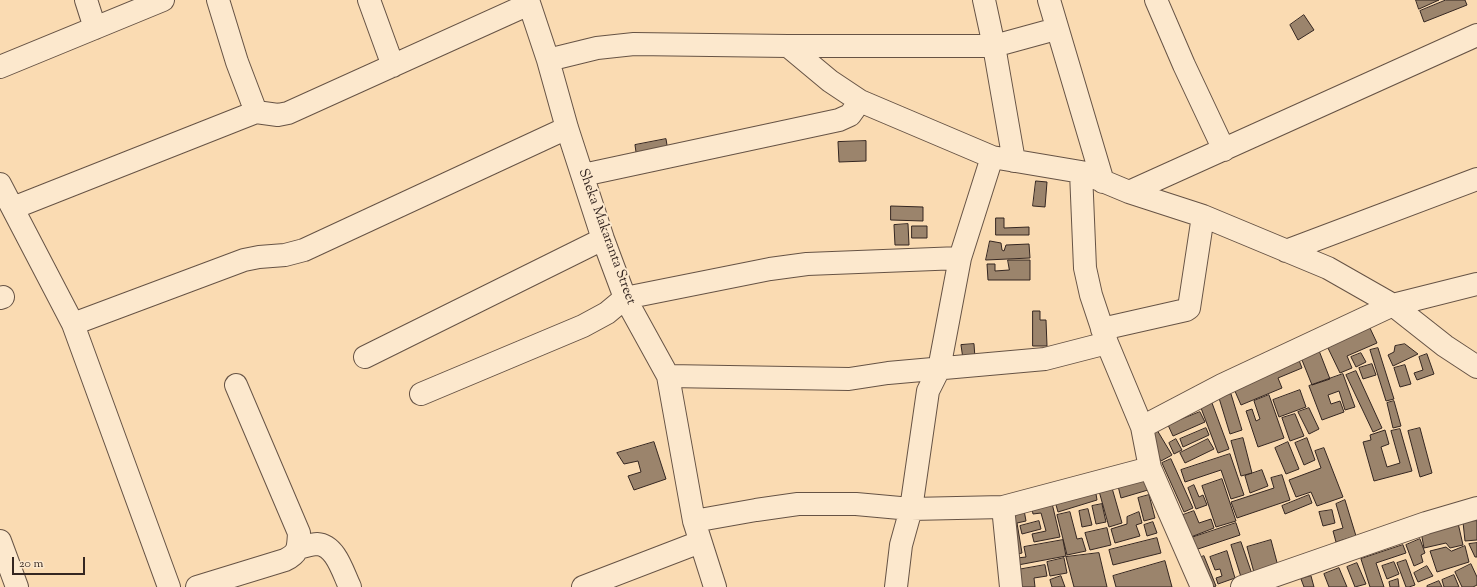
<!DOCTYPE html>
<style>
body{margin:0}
#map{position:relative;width:1477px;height:587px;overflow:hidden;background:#fadbb2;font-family:"Sorts Mill Goudy",serif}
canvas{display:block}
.scale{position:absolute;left:12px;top:557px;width:73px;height:18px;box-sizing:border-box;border:2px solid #342621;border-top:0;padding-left:5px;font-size:12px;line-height:14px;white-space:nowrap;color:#342621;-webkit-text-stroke:3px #fce8cd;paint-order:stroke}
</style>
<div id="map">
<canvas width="1477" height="587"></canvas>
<div class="scale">20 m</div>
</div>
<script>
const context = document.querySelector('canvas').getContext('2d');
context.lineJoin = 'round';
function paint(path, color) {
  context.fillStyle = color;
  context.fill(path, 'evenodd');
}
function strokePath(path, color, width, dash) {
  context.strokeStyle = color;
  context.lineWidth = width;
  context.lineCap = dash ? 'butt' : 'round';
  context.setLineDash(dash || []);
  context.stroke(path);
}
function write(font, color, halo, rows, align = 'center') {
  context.font = font + ' "Sorts Mill Goudy",serif';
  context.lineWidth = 4;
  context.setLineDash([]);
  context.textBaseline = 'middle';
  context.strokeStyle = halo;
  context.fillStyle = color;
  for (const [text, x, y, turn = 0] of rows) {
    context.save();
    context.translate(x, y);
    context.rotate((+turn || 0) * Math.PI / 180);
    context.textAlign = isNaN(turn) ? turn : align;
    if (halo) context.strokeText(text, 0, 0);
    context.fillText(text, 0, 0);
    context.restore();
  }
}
const building = new Path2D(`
 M1416,0H1439L1419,9Z
 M1446,0H1465L1467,5L1424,22L1420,11Z
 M1304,15L1314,30L1298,40L1290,25Z
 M666,139L668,151L637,159L635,145Z
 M866,141V161L839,162L838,142Z
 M1036,181L1047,182L1045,207L1033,206Z
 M891,206L923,207V221L891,220Z
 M996,218H1004V228L1029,227V235H996Z
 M908,224L909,245H895L894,225Z
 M912,226H927V238H912Z
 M990,241L1001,243L1002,250L1004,251L1006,245L1029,244L1030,258L986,260Z
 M1008,260H1030V280H988L987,264H995V271L1009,270Z
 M1033,311H1040V320H1046L1047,346H1033Z
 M1369,326L1377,343L1347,356L1352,368L1340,373L1327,346Z
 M974,344L975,358L963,359L961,345Z
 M1405,344L1418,354L1393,366L1388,355L1394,352L1395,346Z
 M1318,348L1330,379L1312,385L1300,355Z
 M1378,348L1394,399L1386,401L1370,350Z
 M1361,353L1366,362L1356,367L1351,357Z
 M1427,354L1434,374L1417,380L1414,373L1423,370L1419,357Z
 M1297,355L1302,368L1278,378L1282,388L1241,405L1231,382Z
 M1372,364L1376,375L1363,379L1359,368Z
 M1405,365L1411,384L1400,387L1394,368Z
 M1356,371L1382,428L1373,432L1346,375Z
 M1343,374L1355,407L1345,410L1339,391L1328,395L1331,404L1340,401L1344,412L1322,420L1309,386Z
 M1300,390L1306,407L1279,417L1273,400Z
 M1231,394L1242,430L1230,434L1219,398Z
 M1269,395L1284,438L1258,447L1246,411L1252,409L1256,421L1260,419L1254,401Z
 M1394,401L1401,426L1393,428L1387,403Z
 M1212,403L1229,449L1218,453L1201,408Z
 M1309,408L1319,429L1309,434L1298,412Z
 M1200,412L1205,422L1173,436L1168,425Z
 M1295,414L1304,436L1290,441L1282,418Z
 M1206,428L1209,435L1183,447L1180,439Z
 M1420,428L1432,473L1420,477L1408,431Z
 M1400,429L1412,471L1374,481L1363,442L1371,440L1370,435L1385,430L1389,444L1381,447L1387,467L1400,463L1391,431Z
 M1157,430L1172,455L1161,461L1146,435Z
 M1243,438L1252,473L1241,476L1231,441Z
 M1307,438L1315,460L1304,465L1295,443Z
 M1176,439L1182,450L1174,454L1169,443Z
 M1208,439L1214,449L1185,463L1180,453Z
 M654,442L666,479L634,490L628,476L641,472L638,461L624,464L617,453Z
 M1288,442L1299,469L1286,474L1275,448Z
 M1324,448L1343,497L1317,506L1311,492L1296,497L1289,480L1321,468L1315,451Z
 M1230,454L1244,495L1231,499L1221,470L1185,482L1181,470Z
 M1171,459L1193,508L1184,512L1162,463Z
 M1262,470L1268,486L1250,493L1245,476Z
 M1282,475L1290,500L1237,518L1231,502L1274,488L1271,478Z
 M1144,478L1148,490L1121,498L1118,486Z
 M1222,479L1236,521L1216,527L1202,486Z
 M1194,485L1199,497L1203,495L1207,505L1196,509L1188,488Z
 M1112,488L1122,523L1109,527L1099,491Z
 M1079,491L1096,494L1097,500L1058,512L1054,498Z
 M1149,495L1155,518L1144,521L1138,498Z
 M1309,495L1312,503L1285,514L1282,506Z
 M1051,499L1060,537L1034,542L1032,534L1046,531L1041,513L1033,514L1031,504Z
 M1345,500L1356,536L1336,542L1333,531L1343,528L1336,504Z
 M1102,504L1106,522L1096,524L1092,506Z
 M1088,509L1092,525L1082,527L1079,511Z
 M1024,510L1026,521L1017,523L1022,553L1013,555L1005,513Z
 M1332,510L1335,523L1323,526L1319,512Z
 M1194,511L1199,523L1211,519L1214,528L1191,537L1183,515Z
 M1070,512L1077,539L1082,538L1086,551L1067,555L1057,515Z
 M1139,512L1142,523L1136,525L1140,536L1115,543L1111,529L1127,524V517Z
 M1039,521L1041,529L1022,534L1020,526Z
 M1477,521V540L1465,541L1463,522Z
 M1153,522L1157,533L1147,536L1144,525Z
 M1236,523L1240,535L1195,550L1191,538Z
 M1458,523L1463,545L1450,548L1446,543L1424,548L1421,532Z
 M1107,528L1111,545L1090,550L1085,533Z
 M1157,538L1161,553L1113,565L1109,550Z
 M1420,539L1425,553L1421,555L1423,562L1414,566L1406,545Z
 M1063,540L1066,556L1018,565L1017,558L1026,557L1024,547Z
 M1271,540L1279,570L1255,576L1247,547Z
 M1241,542L1252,574L1241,577L1231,545Z
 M1477,543V557H1475L1469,544Z
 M1403,545L1406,553L1376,563L1384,587H1370L1361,559Z
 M1465,546L1469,562L1437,572L1430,551L1446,547L1451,551Z
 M1227,551L1235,578L1218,584L1216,578L1222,576L1220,569L1215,570L1210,557Z
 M1099,553L1107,587H1074L1066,557Z
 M1204,556L1216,586L1214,587H1205L1194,560Z
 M1064,558L1067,573L1050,576L1047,562Z
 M1406,560L1415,585L1409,587H1406L1397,563Z
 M1165,561L1172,587H1116L1113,576Z
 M1394,562L1399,574L1387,579L1382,566Z
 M1357,563L1366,584L1355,587L1347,567Z
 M1471,564L1477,577V585L1473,587H1462L1455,572Z
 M1045,565L1047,576L1034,578L1035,587H1020L1017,570Z
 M1427,566L1433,576L1418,582L1414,573Z
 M1339,568L1347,587H1329L1324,574Z
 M1454,575L1459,587H1444L1442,580Z
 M1061,576L1065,587H1052L1050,580Z
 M1311,576L1314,587H1304L1301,579Z
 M1398,579L1399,587H1390L1389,582Z
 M1439,581L1442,587H1427V586Z`);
const minor = new Path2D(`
 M86,0L95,28
 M218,0L237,62L256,112
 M369,0L393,66
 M528,0L548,60L567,128L603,239L625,298L668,376L694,521L715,587
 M984,0L994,46L1014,161
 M1049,0L1103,182
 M1156,0L1184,65L1224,150
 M788,46L830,81L860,101L992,157L1081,172L1129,192L1203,216L1328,268L1393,305L1445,346L1477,367
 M548,60L597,48L634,44L788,46H994L1056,29
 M0,67L163,0
 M1081,172L1085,268L1091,295L1107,343L1142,427L1150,468L1202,587
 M583,175L839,120L850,115L860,101
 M0,184L73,324L169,587
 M1129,192L1477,35
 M13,208L256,112L278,115L288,113L529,4
 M1286,251L1477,179
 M0,298L3,297
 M73,324L244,260L259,257L285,255L304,250L567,128
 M1102,329L1186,310L1189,308L1203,216
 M365,357L603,239
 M668,376L849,379L888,373L1045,359L1107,343
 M421,394L583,326L607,313L625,298L770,269L807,264L960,258
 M1142,427L1222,385L1393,305L1477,284
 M1003,507L1011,587
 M694,521L756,510L798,504H856L911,509L1003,507L1150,468
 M0,541L17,587
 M298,548C304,547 311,544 317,544C336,545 343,573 350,587
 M197,587L285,560C299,553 298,548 299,533L236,385
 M583,587L700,542
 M896,587L901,545L911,509L928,391L939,369L960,258L992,157
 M1242,587L1426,523L1477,508`);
const streetNames = [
 ["Sheka Makaranta Street",606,237,70]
];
paint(building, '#9b846c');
strokePath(building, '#342621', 1);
strokePath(minor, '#665345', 24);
strokePath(minor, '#fce8cd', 22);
write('14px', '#342621', '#fce8cd', streetNames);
</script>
